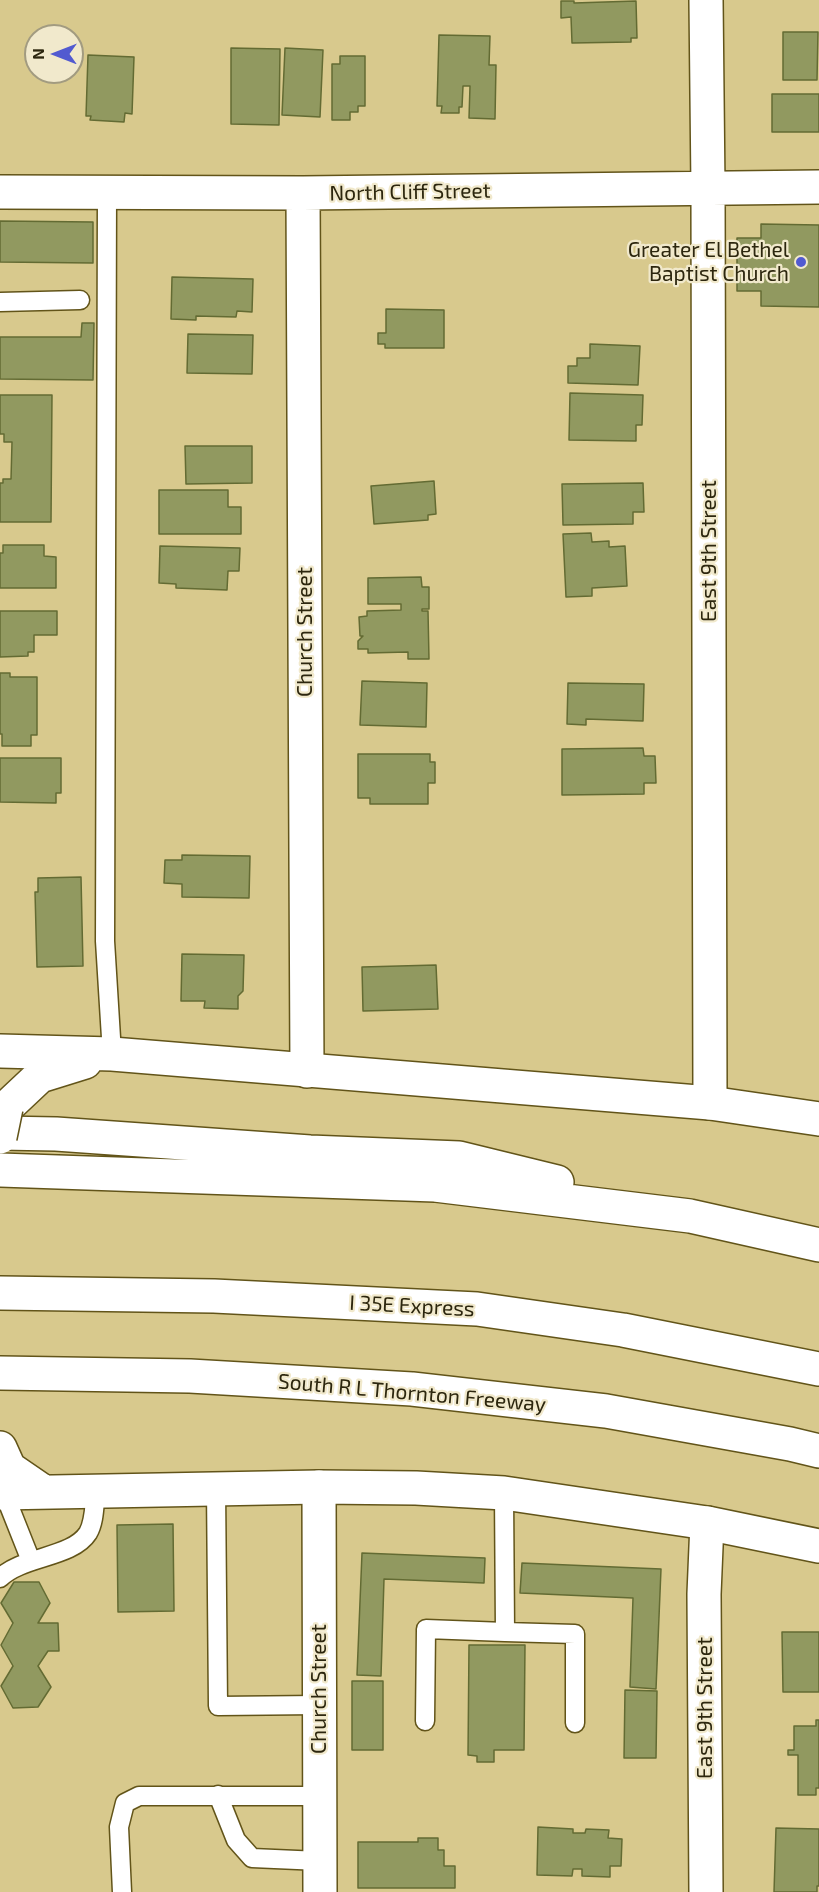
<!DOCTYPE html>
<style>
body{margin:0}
#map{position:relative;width:819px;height:1892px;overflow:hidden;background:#d8c98d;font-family:"Exo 2",sans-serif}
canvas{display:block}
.north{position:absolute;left:24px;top:24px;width:60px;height:60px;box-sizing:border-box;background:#f1e9cc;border:2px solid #a29b80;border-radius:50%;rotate:270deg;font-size:16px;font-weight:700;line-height:24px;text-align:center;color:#2c260e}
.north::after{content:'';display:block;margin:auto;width:21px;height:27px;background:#525ad0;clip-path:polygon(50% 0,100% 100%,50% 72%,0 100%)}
</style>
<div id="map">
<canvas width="819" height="1892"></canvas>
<div class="north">N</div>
</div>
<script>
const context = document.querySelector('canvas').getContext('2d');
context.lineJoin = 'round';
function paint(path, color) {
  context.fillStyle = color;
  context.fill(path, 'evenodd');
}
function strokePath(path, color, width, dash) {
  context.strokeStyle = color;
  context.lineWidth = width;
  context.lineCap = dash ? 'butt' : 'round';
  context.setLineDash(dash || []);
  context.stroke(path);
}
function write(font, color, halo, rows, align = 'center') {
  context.font = font + ' "Exo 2",sans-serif';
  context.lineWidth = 4.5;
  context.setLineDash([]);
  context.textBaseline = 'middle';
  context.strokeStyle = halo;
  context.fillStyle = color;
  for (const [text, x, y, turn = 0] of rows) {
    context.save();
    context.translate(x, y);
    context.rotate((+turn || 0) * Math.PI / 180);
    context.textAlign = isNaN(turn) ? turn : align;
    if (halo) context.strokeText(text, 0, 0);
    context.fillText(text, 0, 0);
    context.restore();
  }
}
const building = new Path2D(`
 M561,1H574V3L636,1L637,38H631V42L572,43L571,17L561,18Z
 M783,32H818L817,80H783Z
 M439,35L490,36L489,65H496L495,119L469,118L470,86H463L462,107H459V113H441L442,106H437Z
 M231,48L280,49L279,125L231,124Z
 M285,48L323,50L320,117L282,115Z
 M88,55L134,57L132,114L125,113L124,122L90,120L91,116H86Z
 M340,56H365V106H358V112H350V120H332V64H340Z
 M772,94H819V132H772Z
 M0,221L93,222V263L0,262Z
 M761,224L819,225V307L761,306V291H737V238H761Z
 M172,277L253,279L252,312L237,311L236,317L196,316V320L171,319Z
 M386,309L444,310V348H385V344H378V333H386Z
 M82,323H94L93,380L0,379V337H81Z
 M188,334L253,335L252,374L187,373Z
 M590,344L640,346L638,385L568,383V366H577V358H590Z
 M570,393L643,395L642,425H636V441L569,440Z
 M0,395H52L51,522H0V483H3V479H11L12,442H4V434H0Z
 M185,446H252V483L186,484Z
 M434,481L436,514L428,515V520L374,524L371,486Z
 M643,483L644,512H633V524L563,525L562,484Z
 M159,490H228V507H241V534H159Z
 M591,533L592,542L609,541V547L625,546L627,586L592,588V596L566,597L563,534Z
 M3,545H44V556L56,557V588H0V553H3Z
 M160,546L240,548L239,571H228L227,590L176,588V584L159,583Z
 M421,577L422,587H429V609H422V611H428L429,659H408V652L368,653V649H358V641L363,636H360L359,617L367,616V611L401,610V604H368V578Z
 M0,611H57V635H34V652H28V656L0,657Z
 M0,673H10V677H37V735H31V746H2V734H0Z
 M362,681L427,683L426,727L360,725Z
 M568,683L644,684L643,721L586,719V725L567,724Z
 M643,748L644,756H655L656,783H644V794L562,795V749Z
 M358,754H430V762H435V783H428V804H370V798H358Z
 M0,758H61V793H56V803L0,802Z
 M182,855L250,856L249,898L182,897V884L164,883L165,860H182Z
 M81,877L83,966L37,967L35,892H38V878Z
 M182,954L244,955L243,991L238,996V1009L204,1008L205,1001H181Z
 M436,965L438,1009L363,1011L362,967Z
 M173,1524L174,1611L118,1612L117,1525Z
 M362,1553L485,1558L484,1583L384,1579L381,1676L357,1675Z
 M522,1563L661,1569L656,1689L630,1687L633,1598L520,1593Z
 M14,1582H39L50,1603L38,1623H58L59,1651H48L38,1666L51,1687L38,1707L13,1708L1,1686L13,1666L1,1645L13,1623L1,1603Z
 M782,1632H819V1692H783Z
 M469,1645H525L524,1750H494V1762H477V1756L468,1755Z
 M352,1681H383V1750H352Z
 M625,1690L657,1691L656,1758H624Z
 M816,1720H819V1788H816V1795H798V1755H788V1750H794V1726H816Z
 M538,1827L573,1829V1833H585L586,1829L609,1830L608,1838L622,1839L621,1866H610V1877L582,1876V1869H573L572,1876L537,1875Z
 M776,1828L819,1829V1886H817V1892H774Z
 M418,1838H438V1850H444V1866H455V1888H358V1842H418Z`);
const lane = new Path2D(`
 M107,191L105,941L112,1054
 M0,302L80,300
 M216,1488L218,1706L318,1705
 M4,1493L31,1561
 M0,1578C22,1556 72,1558 88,1533C95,1521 94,1504 96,1491
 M505,1632L575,1634V1723
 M425,1721L426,1629L505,1632L504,1493
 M218,1795L236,1840L252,1858L320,1861
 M122,1892L119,1827L125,1803L139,1796H320`);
const street = new Path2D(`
 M706,0L708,188L710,1103
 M0,192L303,193L819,187
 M303,193L307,1071
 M319,1487L320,1892
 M706,1892L704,1594L707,1523`);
const secondary = new Path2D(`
 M0,1051L112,1054L710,1103L819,1119
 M6,1108L40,1076L85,1062
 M0,1448L9,1468L44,1492
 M0,1493L319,1487L416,1488L504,1493L707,1523L819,1546`);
const highway = new Path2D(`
 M0,1133L56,1134L310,1152L459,1158L557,1182
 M0,1170L435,1185L690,1216L819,1245
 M0,1293L214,1296L477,1309L623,1330L819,1369
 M0,1373L190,1376L412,1389L606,1411L790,1444L819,1451`);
const secondaryBridge = new Path2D(`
 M0,1137L6,1108`);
const markers = [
 [801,262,6,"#525ad0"]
];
const streetNames = [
 ["North Cliff Street",410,192,-1],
 ["East 9th Street",709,551,-90],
 ["Church Street",305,632,-90],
 ["I 35E Express",412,1306,3],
 ["South R L Thornton Freeway",412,1393,5],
 ["Church Street",319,1689,-90],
 ["East 9th Street",705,1708,-90]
];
const poiNames = [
 ["Greater El Bethel",789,250],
 ["Baptist Church",789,274]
];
paint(building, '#919960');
strokePath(building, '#636b33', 1.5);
strokePath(lane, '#625419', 21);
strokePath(street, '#625419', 36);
strokePath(secondary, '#625419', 36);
strokePath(highway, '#625419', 36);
strokePath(lane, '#fff', 18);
strokePath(street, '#fff', 33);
strokePath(secondary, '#fff', 33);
strokePath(highway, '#fff', 33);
strokePath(secondaryBridge, '#625419', 36, []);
strokePath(secondaryBridge, '#fff', 33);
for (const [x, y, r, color] of markers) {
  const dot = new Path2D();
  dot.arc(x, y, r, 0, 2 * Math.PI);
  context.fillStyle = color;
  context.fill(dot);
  strokePath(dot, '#f1e9cc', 2);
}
write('21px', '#2c260e', '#f1e9cc', streetNames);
write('21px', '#2c260e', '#f1e9cc', poiNames, 'right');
</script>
